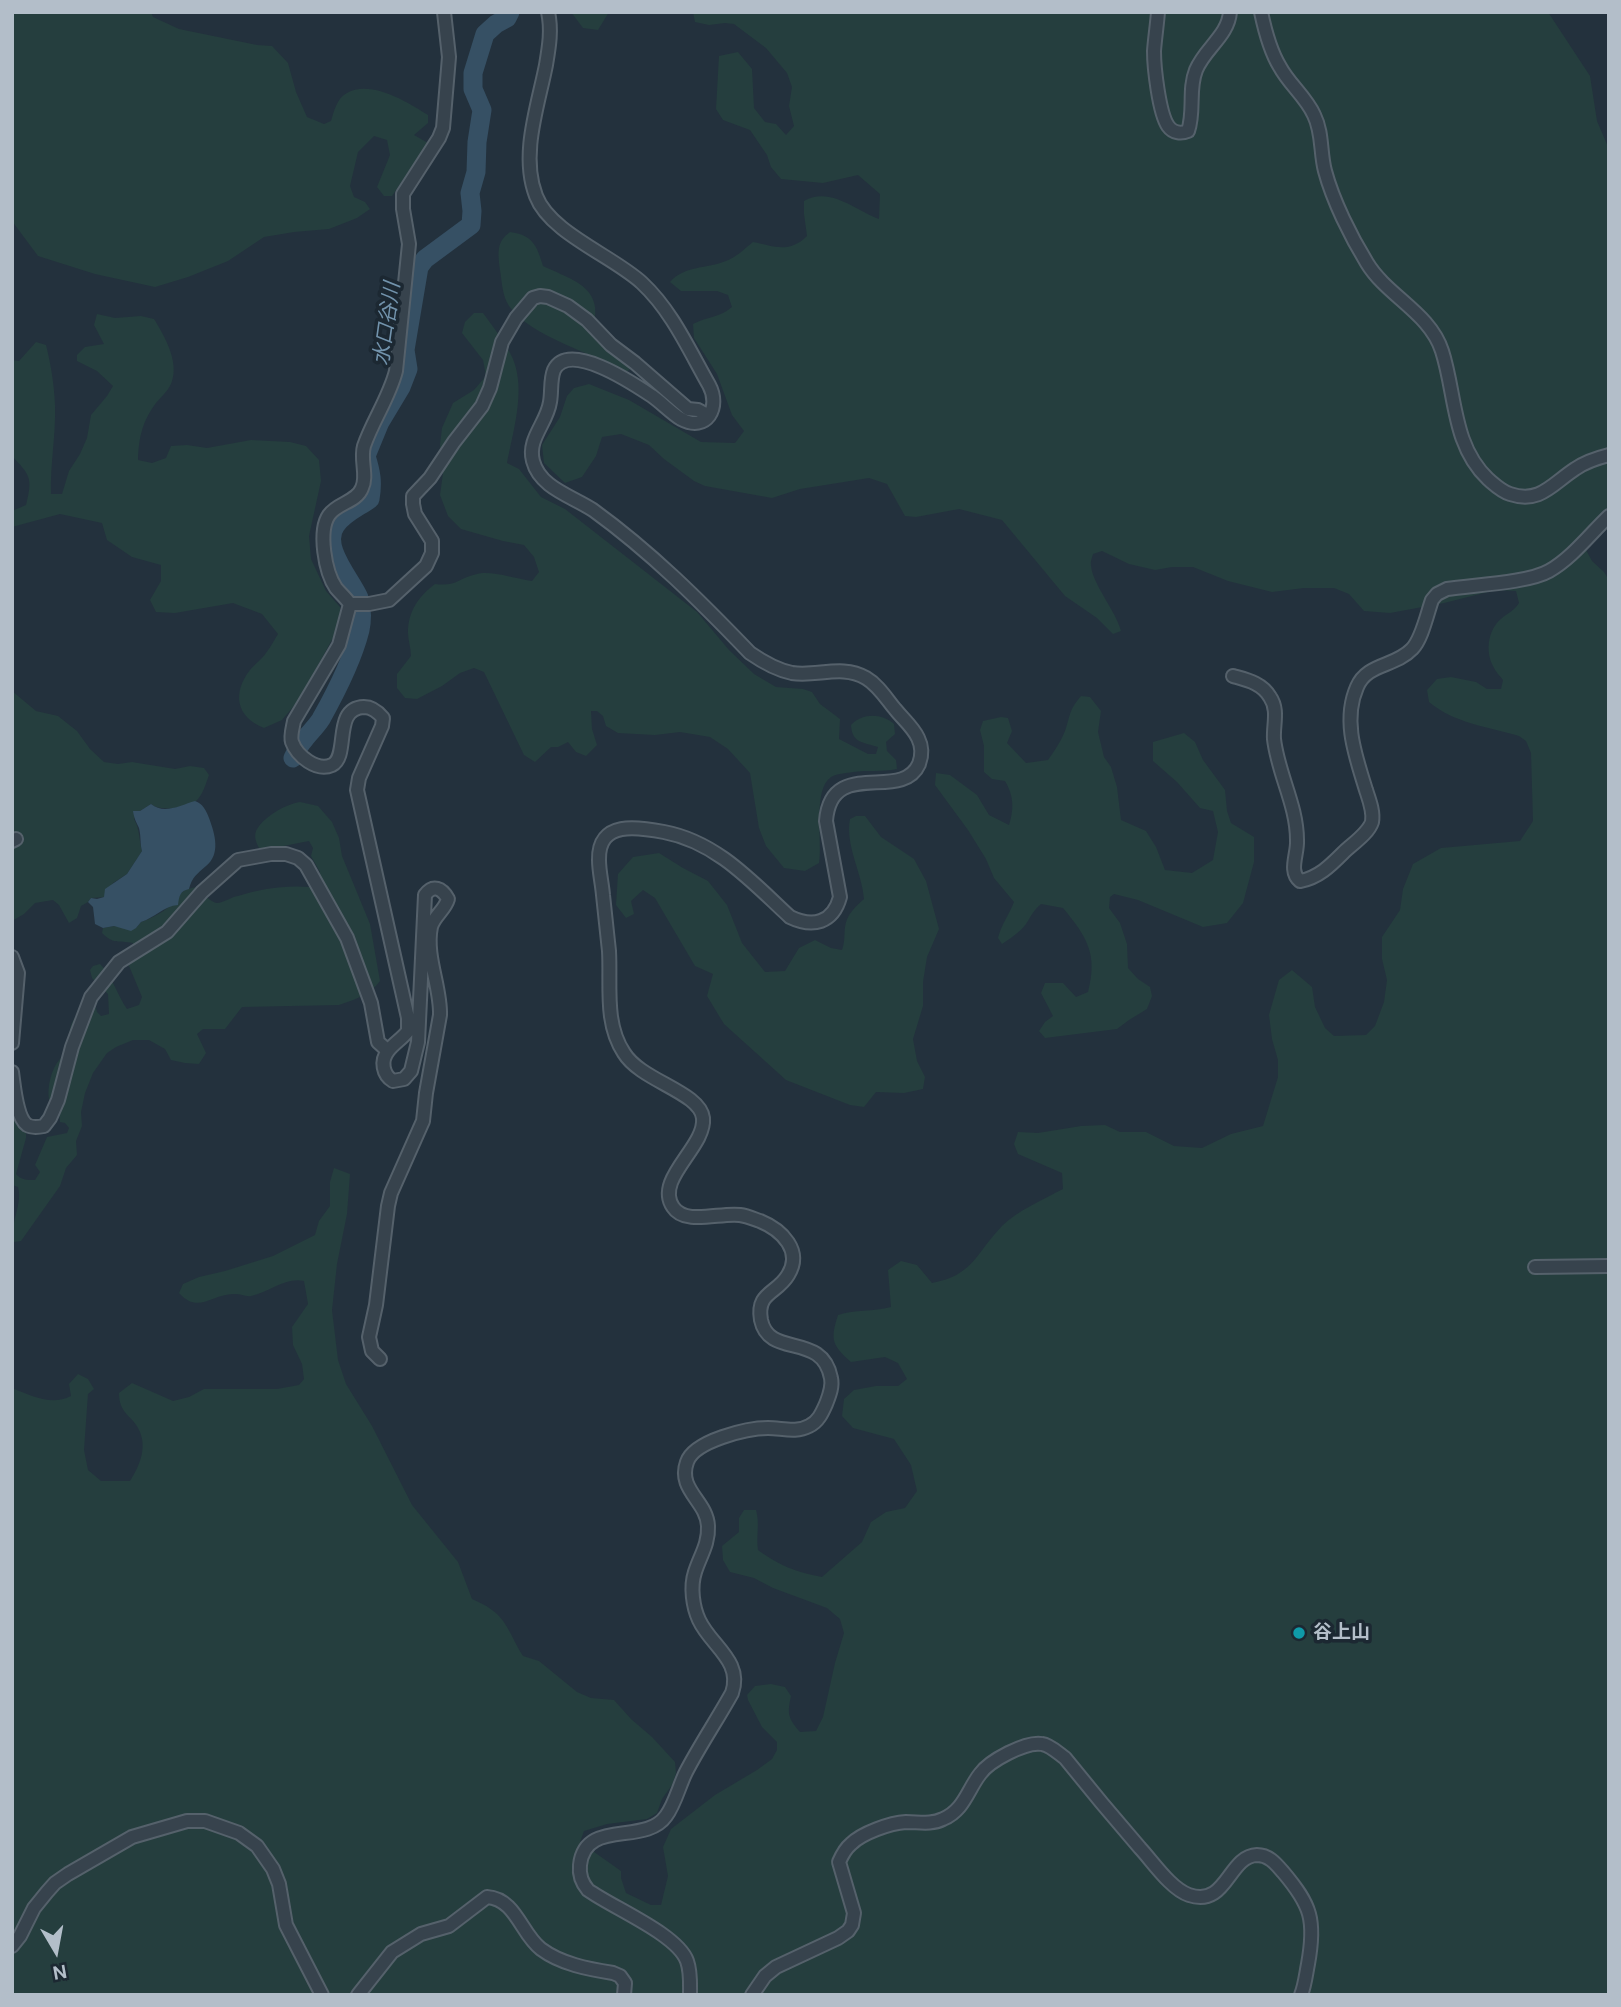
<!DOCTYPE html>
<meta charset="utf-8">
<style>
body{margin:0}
#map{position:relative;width:1621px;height:2007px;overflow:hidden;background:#23313d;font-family:"DM Sans",sans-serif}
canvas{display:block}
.frame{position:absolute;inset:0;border:14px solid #b3bec9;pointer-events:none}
.north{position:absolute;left:21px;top:1916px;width:70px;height:70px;-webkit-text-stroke:5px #1c2832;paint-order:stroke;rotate:170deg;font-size:19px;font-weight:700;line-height:28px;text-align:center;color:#b3bec9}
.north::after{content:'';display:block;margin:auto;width:24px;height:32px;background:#b3bec9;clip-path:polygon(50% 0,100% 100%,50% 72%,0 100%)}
</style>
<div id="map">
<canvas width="1621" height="2007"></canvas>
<div class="frame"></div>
<div class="north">N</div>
</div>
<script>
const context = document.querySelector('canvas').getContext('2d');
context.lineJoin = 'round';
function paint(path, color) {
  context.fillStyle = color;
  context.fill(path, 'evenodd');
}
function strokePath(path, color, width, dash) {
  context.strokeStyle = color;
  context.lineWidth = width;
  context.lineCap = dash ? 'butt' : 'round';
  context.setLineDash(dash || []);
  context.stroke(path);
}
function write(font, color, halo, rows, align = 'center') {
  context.font = font + ' "DM Sans","Noto Sans JP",sans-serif';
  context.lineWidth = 7;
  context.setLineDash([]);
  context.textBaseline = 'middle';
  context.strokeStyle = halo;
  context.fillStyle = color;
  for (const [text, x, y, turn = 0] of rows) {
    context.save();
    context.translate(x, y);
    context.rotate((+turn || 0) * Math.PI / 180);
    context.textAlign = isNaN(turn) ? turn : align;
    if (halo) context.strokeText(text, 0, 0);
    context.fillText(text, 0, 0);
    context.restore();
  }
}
const green = new Path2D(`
 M12,12H151L153,17L179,29L257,45L272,46L288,63L296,92L307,117L324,124L331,121C334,111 337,98 347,93C371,79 409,103 428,115V123L414,135L428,143L392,196H384L377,187L390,155L387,140L374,136L358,152L350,186L354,197L365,202L370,209L357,218L329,229L294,232L264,237L228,261L188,277L155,287L95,274L38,256L12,221Z
 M571,12H609L598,30L583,28Z
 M693,12H1548L1590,76L1597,121L1609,149V508L1579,537L1592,561L1604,572L1609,580V1995H12V1388C32,1396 51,1406 71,1396L69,1384L78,1374L88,1379L94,1389L88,1394L84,1450L88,1470L101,1481H130C139,1467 147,1449 140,1432C133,1415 119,1415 119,1393L132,1383L173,1401L189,1397L204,1389H277L299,1385L304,1379L302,1364L293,1345L292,1327L308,1304L304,1281C285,1277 270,1292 251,1296C246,1297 241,1294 235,1294C212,1293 199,1315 179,1293L183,1284L199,1277L225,1271L273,1256L315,1235L319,1221L330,1206V1182L334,1168L350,1174L347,1214L337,1264L332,1310L338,1360L346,1384L372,1426L412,1505L458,1562L472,1599C478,1602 486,1605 492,1610C507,1620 513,1641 523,1656L539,1661L577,1692L591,1698L614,1700L631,1719L652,1737L675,1762L676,1773L672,1785L662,1799L657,1813L647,1819L607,1824L584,1831L580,1842L621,1871V1878L626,1893L651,1905H661L668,1876L663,1847L671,1829L715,1795L757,1770L772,1759L777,1750V1742L762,1727L748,1700L747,1695L755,1686L771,1684L785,1687L791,1696C787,1714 788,1718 800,1732L816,1731L823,1717L835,1663L844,1633L840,1619L827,1608L773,1588L754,1578L730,1572L723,1560L722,1546L739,1532V1518L744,1510H756C760,1523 756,1536 758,1550C780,1566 796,1572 822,1577L862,1542L871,1522L886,1512L905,1508L917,1491L911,1465L894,1439L853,1428L842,1416L844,1399L854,1390L876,1386H898L907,1379L898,1363L885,1357L851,1362C832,1345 830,1340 838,1315C855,1309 873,1312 891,1307L888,1270L901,1261L917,1265L932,1283C974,1275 975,1254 1002,1226C1017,1211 1044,1199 1063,1189L1062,1173L1018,1154L1014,1144L1018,1132L1038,1133L1081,1126L1105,1125L1120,1132H1146L1174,1146L1202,1148L1231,1134L1263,1126L1278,1077V1060L1272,1039L1269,1015L1279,980L1292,970L1312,987L1315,1007L1325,1028L1334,1036L1366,1035L1375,1026L1384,1002L1387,980L1382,959V937L1400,910L1403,889L1413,864L1441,848L1520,841L1533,821L1531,753L1526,741L1519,736C1488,727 1454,723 1429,702L1427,690L1437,679L1451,677L1476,682L1487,689H1501L1503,680C1500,676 1495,671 1493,666C1485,651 1488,629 1502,618C1509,612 1513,612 1519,603L1516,591L1496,590L1444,603L1390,613L1364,611L1349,594L1334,588H1304L1272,592L1228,581L1193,567H1172L1155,570L1129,564L1102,551L1093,554C1092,558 1090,562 1091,566C1093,585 1116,611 1121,631L1113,634L1097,618L1065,596L1002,520L959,509L916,517L905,516L887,484L869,478L800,489L772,498L705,486L694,481L664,459L649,445L621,434L602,437L596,456L582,477L565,483L544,463L542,445L560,417L567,396L574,388L589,384L629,400L701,442L735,443L744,431L732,415L717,374L694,338L693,324C706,317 721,317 732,307L728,295L717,291H681L670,282C685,265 707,269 726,261C737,257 744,249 753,242C774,246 789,254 807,236L804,214V201C830,186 855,210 879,219L880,194L858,175L823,183L781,179L771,167L767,155L750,130L723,120L716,109L719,56L738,52L752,69L754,108L765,122L776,124L786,135L794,126L789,106L792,87L787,73L766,48L734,24L725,23L709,25L695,22Z
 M510,232C533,235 537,246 543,266C575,281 606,288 592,331L632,368L626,372C593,353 531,337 509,306C502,295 502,282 500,270C498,253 496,242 510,232Z
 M474,313H483C493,327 506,343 513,359C526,391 513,431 507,463L519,469L541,497L565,509L697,612L729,650L754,674L776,687L803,689L812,692L820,704L840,719L839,739L868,754H876L878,747C864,742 852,744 851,725C863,713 881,713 894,724L895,734L886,742L887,751L896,760L897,769C882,772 867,770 853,772C846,773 836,774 831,777C812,790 823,843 819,863L805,871L784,868L766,846L759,828L750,773L728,749L710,737L680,732L655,735L618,733L606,726L603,716L597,711H591L592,729L597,745L586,756L576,752L568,742L558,747H551L535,762L524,755L484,672L474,668L460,673L442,686L417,699L405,698L397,688V674L411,656C411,648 408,640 408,633C408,611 419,596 435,584C456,587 459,578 477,574C490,570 517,579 532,581L539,572L534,557L524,545L503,541L461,529L448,516L440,495L443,473L440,445L442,428L453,403L474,390L486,376L483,360L462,333L465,322Z
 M97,314L115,318L141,316L154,319C164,335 179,361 172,381C170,389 161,397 156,403C142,422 139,437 138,460L152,463L166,458L171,446L187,445L207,448L251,440L290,442L306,446L319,460L321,481L309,536L311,559L326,591L340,607V625L299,700L282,720L264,728C236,717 232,693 250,670C255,664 262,659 266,653C271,647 274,640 278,634L262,614L233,603L175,613L156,612L150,600L161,581V565L132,557L107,540L102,523L60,514L12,527V511L26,505C33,478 30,475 12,456V360L19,361L36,342L46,345C51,365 54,384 55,405C56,435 50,465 51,494H62L69,471L80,454L87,438L91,415L107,396L113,386L97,371L77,361V355L85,347L104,344L94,325Z
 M12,691L36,711L58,716L77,731L90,749L104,762L118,764L132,762L175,769L190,766L204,768L209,775C206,783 203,795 196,801C187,808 160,812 151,804L140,811L134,819C140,830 139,840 142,851L127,874L113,883L105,897L91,898L88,902L81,906L77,918L69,923L59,905L53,900L35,903L24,914L12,921Z
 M1081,696L1090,697L1101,711L1098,732L1104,757L1111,767L1117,787L1121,820L1146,831L1156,847L1165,870L1192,873L1213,860L1218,832L1213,811L1200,808L1177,782L1153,761V742L1184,733L1195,742L1203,760L1225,790L1227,811L1231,823L1254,837V862L1243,903L1227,923L1203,927L1138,900L1114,894L1110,897L1109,908L1120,923L1127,944L1128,968L1138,979L1150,987L1152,996L1147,1009L1129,1020L1117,1029L1045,1038L1039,1031L1045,1022L1053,1016L1041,993L1045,983H1063L1076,997L1088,992C1098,954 1087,937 1063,908L1041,904C1032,912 1032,915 1026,924C1020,932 1011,938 1002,944L998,938C1001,925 1009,915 1014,902L994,878L986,859L968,830L935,785L936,773L950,775L977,795L989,815L1009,825C1014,809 1014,796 1005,781L992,779L984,772V746L980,730L983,721L1001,717L1008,718L1012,731L1007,743L1026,763L1048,760C1055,750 1062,740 1066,728C1071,712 1070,709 1081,696Z
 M300,802L318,806L332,822L339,838L342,856L370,924L380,981C371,994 354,1000 339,1005L242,1007L225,1029H203L197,1034L206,1053L199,1064L185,1063L171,1060L165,1049L149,1040H133L116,1047L107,1053L93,1073L85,1093L81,1112L82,1126L76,1141L77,1155L66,1168L60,1186L21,1241L14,1242C9,1223 23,1205 18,1187L12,1185V1104L15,1119L26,1131V1138L16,1174C21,1180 27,1180 35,1180L40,1172L35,1165L47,1137L67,1133L69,1128L65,1123L60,1122L59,1107L49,1100C47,1087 51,1069 60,1059C65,1053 65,1058 68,1051C72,1044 69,1038 70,1030C71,1019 84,1004 95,1005L97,1012L101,1016L109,1014L108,994L92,978L90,970L93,966L100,964C112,975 117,995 127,1009L139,1005L142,997L127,961L133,948V943C118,940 114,945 102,933L103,928L114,926L136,928L141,922C150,919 166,911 172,904C184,893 177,891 196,887C201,891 211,903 217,903C223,903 231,897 238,896C260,889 285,885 309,887L320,879V872L311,856L313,848L309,841L268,849L259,848C256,842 254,837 256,831C263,817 286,804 300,802Z
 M856,816H865L881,837L914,859L926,881L939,929L927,957L923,982V1006L913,1039L917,1061L925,1077L923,1089L904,1093L876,1092L864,1107L850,1105L786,1080L724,1024L707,996L713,974L695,966L655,898L643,890L631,901L634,914L626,918L616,905L618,874L633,857L659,853L683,868L708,881L727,905L742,943L765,972L785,971L799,948L815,940L831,948L842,950C845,942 844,936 845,927C847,914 855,907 864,899C862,872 845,846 850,819Z`);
const water = new Path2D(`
 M195,801C203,804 206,810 209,818C215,834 221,854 206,866C197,874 192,877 189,889C180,891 179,896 178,905C164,906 154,918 141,922L136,928L131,931L114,926L103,928L95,924L93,907L88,902L91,898L97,899L104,897L105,889L127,874L142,851C140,844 141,835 139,828C136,822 134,818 133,811H140L151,804C164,815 181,805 195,801Z`);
const river = new Path2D(`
 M293,758C296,752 299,745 304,740C309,733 316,727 321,719C335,694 353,658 360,630C362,620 362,608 359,598C351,579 320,546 336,525C344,513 359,507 370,499C373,482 371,472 366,456L380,422L401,387L408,369L405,350L419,267L425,259L471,225L472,211L470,193L476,172L477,142L482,110L473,89V73L485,34L496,24L507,18L510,12`);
const minor = new Path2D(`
 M444,12L449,57L443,128L439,138L403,194V209L409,244L396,371C389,398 373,420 364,446C360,460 368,476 362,488C357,502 337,503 329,515C318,531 325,572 336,588C340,593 346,598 350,604H369L389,600L426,566L432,553V541L415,514L413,504V496L430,478L454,442L482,406L490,388L502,342L516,318L533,298L540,296L548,297L568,306L587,320L611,345L635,363L688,409L698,410L709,416
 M548,12C552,30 549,47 546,65C538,106 520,155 536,196C550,233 613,256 642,283C672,311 689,350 709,385C721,407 707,433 681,419C671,413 662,403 652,396C634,384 569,340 554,370C550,380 552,391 550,402C547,423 527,439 533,461C540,488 572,496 593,510C651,552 700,601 750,653C763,662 777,670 792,673C817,677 842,664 866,678C878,685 886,698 895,709C902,718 913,727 918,738C922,746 922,756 919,764C902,803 831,756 826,821L840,897C833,923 813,928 790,917C752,882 717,842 664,832C638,827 598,820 599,860C599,871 602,883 603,895C605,913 607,932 609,951C611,985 604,1023 624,1053C641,1081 700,1092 703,1118C706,1147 654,1179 673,1207C685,1226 721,1212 740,1215C747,1216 754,1219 760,1221C782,1230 803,1251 788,1275C777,1294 756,1292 761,1320C769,1359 822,1331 831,1378C833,1387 829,1396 826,1404C822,1413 818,1422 809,1426C796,1433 782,1428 768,1428C747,1428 694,1441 687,1462C677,1490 707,1501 708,1526C709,1544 700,1556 695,1572C690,1587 693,1607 699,1620C711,1646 743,1661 732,1693C717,1720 700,1745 686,1772C679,1786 675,1804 666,1816C645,1846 585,1818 580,1865C579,1874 582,1883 588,1890C613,1908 677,1934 687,1961C691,1972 690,1984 690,1995
 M1158,12C1157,25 1155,38 1154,51C1154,67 1159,113 1168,126C1173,133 1181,134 1188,131C1195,111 1188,90 1196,70C1205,48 1228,36 1230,12
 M1261,12C1265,31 1270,51 1280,67C1289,84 1306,97 1314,115C1323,133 1320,153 1325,171C1333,201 1351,237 1367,263C1387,296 1430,313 1442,351C1456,394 1452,445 1488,479C1495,485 1501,491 1510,494C1540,504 1552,484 1575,469C1585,462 1597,458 1609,455
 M350,604L339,645L294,721C293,727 290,736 292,742C297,756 317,772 332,765C350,756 332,708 364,707C372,707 378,712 383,718L382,726L359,778L357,790L408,1018V1031C402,1039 394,1043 388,1051C380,1061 383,1075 393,1081L404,1079L411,1071L418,1042L425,895C433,884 442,888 448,899C445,910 434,916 431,927C425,956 441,987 440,1015L426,1093L423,1121L391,1193L388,1206L376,1305L369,1337L372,1351L380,1359
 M1233,676C1247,680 1262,683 1270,697C1279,710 1273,725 1274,739C1278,774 1297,805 1297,840C1298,854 1288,871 1300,881C1318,878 1330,866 1343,853C1352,844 1368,834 1372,822C1374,812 1369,799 1366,790C1356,757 1342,721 1357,687C1367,663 1395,667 1412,649C1422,639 1427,614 1432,600L1437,594L1447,589C1473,585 1528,583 1549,571C1572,558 1590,534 1609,516
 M12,841L16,839
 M12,957L18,973L12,1043
 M12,1072C14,1085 16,1117 27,1125C32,1128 39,1127 44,1126L50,1118L58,1100L72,1047L91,997L119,962L167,932L202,892L238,860L271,854H286L298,858L306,865L347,938L371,1003L378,1042L388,1051
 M1535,1267L1609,1266
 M12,1946L20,1936L34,1908L47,1892L55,1883L68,1874L132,1837L187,1821H205L239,1833L257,1846L273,1869L279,1884L286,1925L322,1995
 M358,1995L392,1952L421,1934L449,1926L487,1897C516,1899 521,1934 541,1949C561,1964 588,1969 613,1973L620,1976L625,1983L624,1995
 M752,1995L765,1976L776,1967L838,1938L848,1931L852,1925L854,1913L839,1862C842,1855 845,1849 851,1844C862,1833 890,1823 906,1822C919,1822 931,1825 943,1819C964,1810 967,1791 980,1774C989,1761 1026,1741 1042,1744C1050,1745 1058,1753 1065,1758C1089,1788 1114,1818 1140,1848C1153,1862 1171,1889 1189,1895C1227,1908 1228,1856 1257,1855C1269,1855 1276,1864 1283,1872C1311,1905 1316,1920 1308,1964C1306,1974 1305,1985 1301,1995`);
const markers = [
 [1299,1633,7,"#0f9aa8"]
];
const poiNames = [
 ["谷上山",1313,1633]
];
const waterNames = [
 ["水口谷川",388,324,-82]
];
paint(green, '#253e3e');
paint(water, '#365064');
strokePath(river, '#365064', 19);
strokePath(minor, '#55616b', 16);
strokePath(minor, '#37434d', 12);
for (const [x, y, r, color] of markers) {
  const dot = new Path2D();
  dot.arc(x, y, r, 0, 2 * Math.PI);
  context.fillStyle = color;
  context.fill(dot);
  strokePath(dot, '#1c2832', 2.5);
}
write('bold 19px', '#b3bec9', '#1c2832', poiNames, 'left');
write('italic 21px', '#7293ac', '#1c2832', waterNames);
</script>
